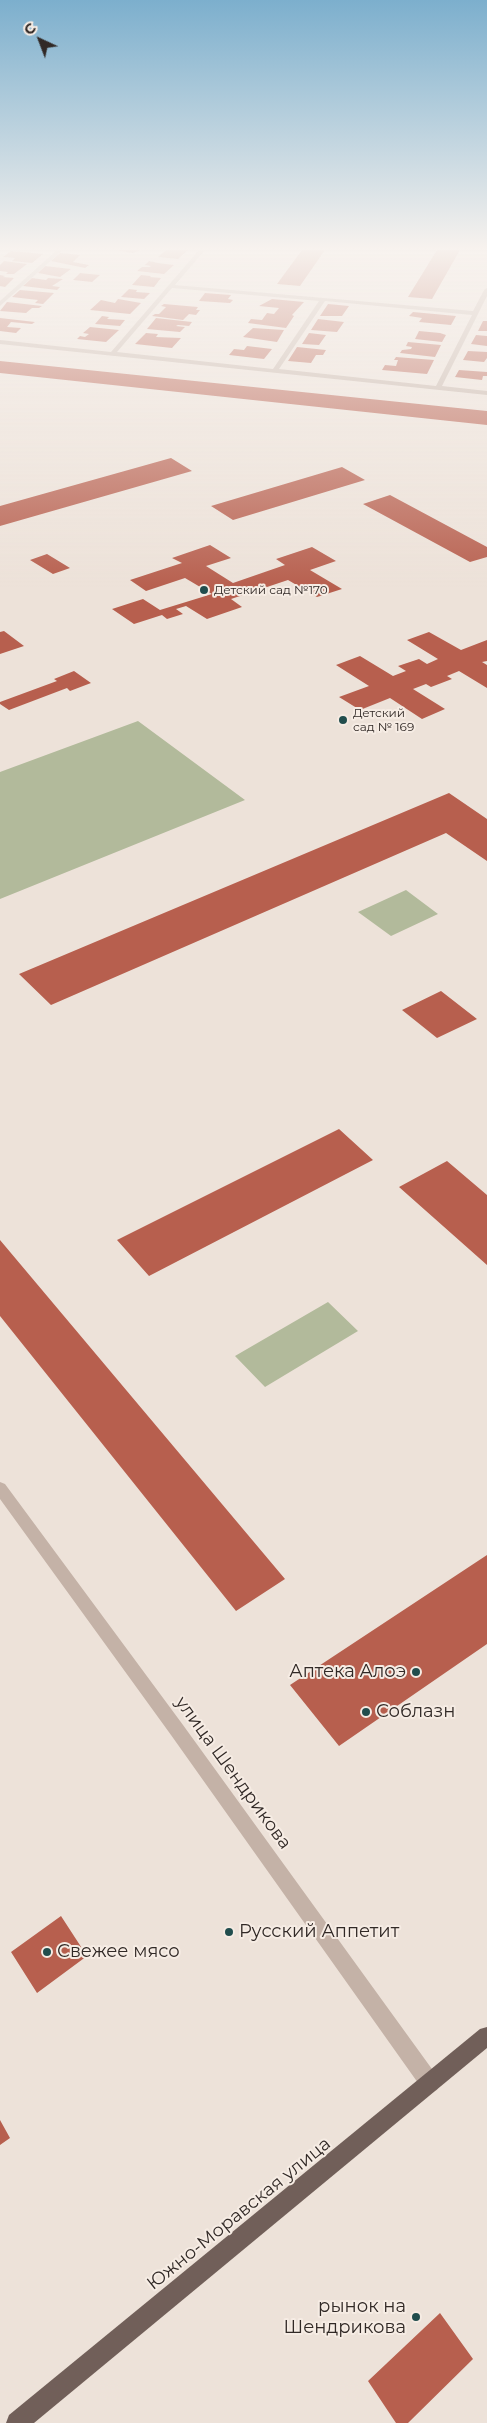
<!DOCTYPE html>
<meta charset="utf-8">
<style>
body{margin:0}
#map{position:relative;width:487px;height:2423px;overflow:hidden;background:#ede2d9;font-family:Montserrat,sans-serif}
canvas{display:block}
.north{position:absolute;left:15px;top:15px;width:50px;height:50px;-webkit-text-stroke:4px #f6ece4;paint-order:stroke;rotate:317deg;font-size:14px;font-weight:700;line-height:20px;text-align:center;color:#312926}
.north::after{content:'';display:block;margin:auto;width:18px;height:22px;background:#312926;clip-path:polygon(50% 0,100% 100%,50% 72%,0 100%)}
</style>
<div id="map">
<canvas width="487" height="2423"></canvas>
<div class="north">С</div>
</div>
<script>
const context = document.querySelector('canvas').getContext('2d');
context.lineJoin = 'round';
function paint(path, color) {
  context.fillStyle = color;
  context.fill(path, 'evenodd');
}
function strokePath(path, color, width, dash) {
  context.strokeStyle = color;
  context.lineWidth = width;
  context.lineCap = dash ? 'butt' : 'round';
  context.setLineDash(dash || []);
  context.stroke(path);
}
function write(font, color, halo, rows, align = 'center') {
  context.font = font + ' Montserrat,sans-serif';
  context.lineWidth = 4;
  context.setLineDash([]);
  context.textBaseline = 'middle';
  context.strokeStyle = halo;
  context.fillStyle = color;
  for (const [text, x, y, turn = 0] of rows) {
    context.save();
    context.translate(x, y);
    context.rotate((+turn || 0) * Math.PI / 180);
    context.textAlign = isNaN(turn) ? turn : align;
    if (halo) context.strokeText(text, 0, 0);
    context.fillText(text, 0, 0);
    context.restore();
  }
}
const green = new Path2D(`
 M138,721L245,800L0,899V772Z
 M406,890L438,914L391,936L358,912Z
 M328,1302L358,1331L265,1387L235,1356Z`);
const building = new Path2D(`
 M114,250H141L133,253Z
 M166,250H188L178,259L158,257Z
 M302,250H325L300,286L277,284Z
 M437,250H460L432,299L408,297Z
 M11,251L43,254L32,263L12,261L15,258L3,257Z
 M60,253L80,255L73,262L89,265L85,268L51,261Z
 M4,261L27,264L14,274H6L8,272L0,271V265Z
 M149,261L158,263L174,265L164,274L137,271L142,267H149L151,266L145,265Z
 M45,266L71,269L60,277L38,273Z
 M80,273L100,275L92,282L73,280Z
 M0,275L5,276L3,277L14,278L5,287L0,286Z
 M141,275L151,276L150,277L161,278L154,287L132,285Z
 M32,278L46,280L48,278L63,279L52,286L60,287L57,290L23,286Z
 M129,289L137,290L136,292L150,293L144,299L121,297Z
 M20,290L54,293L43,304L35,303L38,300L12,297Z
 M205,293L231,295L228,299L233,300L230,303L199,301Z
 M118,299L141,303L130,314L90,310L101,300L115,303Z
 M272,299L304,302L292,315L294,316L286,328L248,323L251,319L262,320L267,313L274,314L279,308L259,306Z
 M7,302L42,306L39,308H32L26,313L0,311Z
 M164,304L198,307L196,310H200L196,315L189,314L183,320L152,316L155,314H159L166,307L161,306Z
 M328,304L349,306L342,316H320Z
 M413,312L456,316L451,325L419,322L422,318L409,316Z
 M102,316L109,317L107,319L125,320L120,326L95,324Z
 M0,318L35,322L32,324L11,322L7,327L21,328L16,333L0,331Z
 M156,318L192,322L189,326L178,325L176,326L185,327L180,332L147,329Z
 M318,319L344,322L337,332L311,330Z
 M483,321H487V331H478Z
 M90,327L119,330L106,342L77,339L80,336L85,337L89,334L83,333Z
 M253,328L284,330L277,342L243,337Z
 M419,331L440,333L446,335L442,342L415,339Z
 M146,333L158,334L156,337L181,338L172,348L135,344Z
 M309,333L326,335L319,345L302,344Z
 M476,335L487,336V346L471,344Z
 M408,342L441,345L435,357L400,353L402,350L411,349L412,347L406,346Z
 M247,346L272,349L264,359L229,355L234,349L244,350Z
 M297,347L326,350L323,355H316L311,363L288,361Z
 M468,351L487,352V358L484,362L463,360Z
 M396,357L434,360L427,374L382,370L385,365L396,366L398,360H394Z
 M0,361L487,411V425L0,373Z
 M459,370L487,372V376H483L482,380L455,377Z
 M171,458L192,471L0,526V506Z
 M342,467L365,480L233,520L211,506Z
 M390,495L487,547V557L470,562L363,504Z
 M210,545L231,558L206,566L233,583L285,565L276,559L312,547L336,561L310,570L342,589L317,597L288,580L231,599L242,607L207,619L186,606L176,609L183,614L167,619L162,615L134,624L112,609L143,599L160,610L212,594L185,578L146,591L130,580L182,563L172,558Z
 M47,554L70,568L53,574L30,560Z
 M4,631L24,646L0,654V632Z
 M429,632L461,650L487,640V661L482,662L487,665V688L459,671L447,676L452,679L431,687L426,684L413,689L445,709L422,719L390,698L360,710L339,697L369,686L336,665L360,656L393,676L406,671L398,666L419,659L427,664L438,659L407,640Z
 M74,671L91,683L70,691L67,688L9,710L0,704V702L57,681L54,679Z
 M449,793L487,819V861L446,833L51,1005L19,974Z
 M441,991L477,1019L437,1038L402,1010Z
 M339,1129L373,1160L149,1276L117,1240Z
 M447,1161L487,1195V1265L399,1187Z
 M0,1240L285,1579L236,1611L0,1316Z
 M487,1555V1644L339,1746L290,1685Z
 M61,1916L87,1956L37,1993L11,1952Z
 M0,2120L10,2138L0,2145Z
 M440,2313L473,2359L408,2423H396L368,2381Z`);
const minor = new Path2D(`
 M57,250H63L0,306V301Z
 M199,250H205L175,285L473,311L484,290L487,288V296L442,386L487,391V395L0,344V340L111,352ZM172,288L319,301L273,369L117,352ZM325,301L472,315L436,386L279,369Z
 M0,1482L5,1484L183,1725L437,2076L439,2083L437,2090L430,2092L423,2090L171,1735L0,1499Z`);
const major = new Path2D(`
 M487,2027V2048L34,2423H6L9,2415L480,2029Z`);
const markers = [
 [204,590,5,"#214d4d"],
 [343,720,5,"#214d4d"],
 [416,1672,5,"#214d4d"],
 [366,1712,5,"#214d4d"],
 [229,1932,5,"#214d4d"],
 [47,1952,5,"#214d4d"],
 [416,2317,5,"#214d4d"]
];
const farPoinames = [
 ["Детский сад №170",214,590],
 ["Детский",353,713],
 ["сад № 169",353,727]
];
const nearPoinames = [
 ["Аптека Алоэ",406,1672,"right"],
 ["Соблазн",376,1712],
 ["Русский Аппетит",239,1932],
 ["Свежее мясо",57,1952],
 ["рынок на",406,2307,"right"],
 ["Шендрикова",406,2328,"right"]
];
const nearStreetnames = [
 ["улица Шендрикова",233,1773,54],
 ["Южно-Моравская улица",239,2214,-39]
];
paint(green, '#b2ba9b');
paint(building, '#b75f4e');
paint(minor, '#c4b2a7');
paint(major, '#715f59');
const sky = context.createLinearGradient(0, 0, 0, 589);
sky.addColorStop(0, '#7cafcd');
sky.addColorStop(0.42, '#f7f2ee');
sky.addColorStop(1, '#f7f2ee00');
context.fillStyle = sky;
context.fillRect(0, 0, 487, 589);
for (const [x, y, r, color] of markers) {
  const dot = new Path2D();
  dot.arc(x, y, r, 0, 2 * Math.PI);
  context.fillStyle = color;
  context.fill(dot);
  strokePath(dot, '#f6ece4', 2);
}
write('12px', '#312926', '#f6ece4', farPoinames, 'left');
write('18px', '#312926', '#f6ece4', nearPoinames, 'left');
write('18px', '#312926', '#f6ece4', nearStreetnames);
</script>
